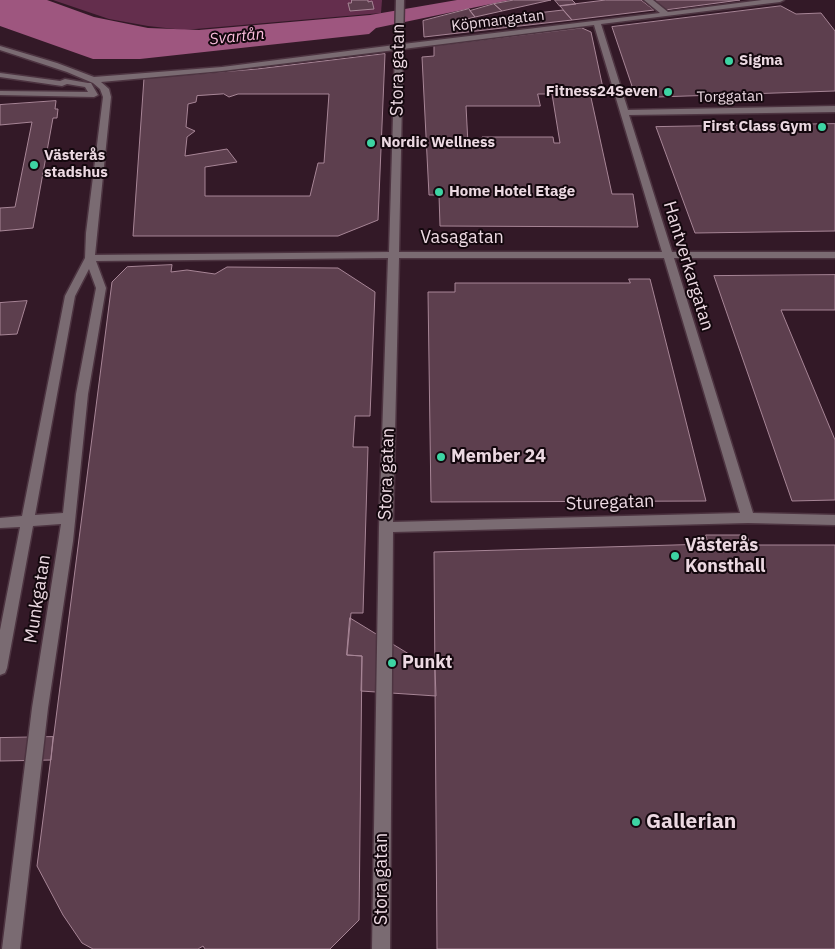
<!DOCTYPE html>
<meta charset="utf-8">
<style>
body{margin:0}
canvas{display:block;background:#331927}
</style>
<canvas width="835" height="949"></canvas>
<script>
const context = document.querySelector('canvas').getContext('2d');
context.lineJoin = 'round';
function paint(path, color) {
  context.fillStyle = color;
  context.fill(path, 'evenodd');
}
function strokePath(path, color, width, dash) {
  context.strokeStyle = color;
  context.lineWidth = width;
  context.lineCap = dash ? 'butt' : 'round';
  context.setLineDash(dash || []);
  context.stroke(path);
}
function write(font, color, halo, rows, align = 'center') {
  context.font = font + ' "IBM Plex Sans",sans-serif';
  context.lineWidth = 4;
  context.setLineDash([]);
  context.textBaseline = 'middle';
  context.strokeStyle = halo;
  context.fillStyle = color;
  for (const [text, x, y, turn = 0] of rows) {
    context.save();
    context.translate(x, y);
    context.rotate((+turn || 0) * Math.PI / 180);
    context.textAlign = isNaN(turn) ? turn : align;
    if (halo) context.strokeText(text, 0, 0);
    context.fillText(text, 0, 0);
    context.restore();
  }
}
const green = new Path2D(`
 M53,0H382L381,13L184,30L148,26L109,19Z`);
const water = new Path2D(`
 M0,0H47L94,17L148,28L199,30L370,15L457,0H510L376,28L369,34L140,59H93L0,26Z`);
const building = new Path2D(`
 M352,0H368V2L372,1L374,9L350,11L348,3H351Z
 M514,0H551L502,11L494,4Z
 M555,0H572L576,4L560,6Z
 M606,0H641L654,10L572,20L560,6Z
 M652,0H740L665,10Z
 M494,4L502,11L475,17L470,11Z
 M781,6L796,14L821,13L835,31V91L657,97L656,95H635L612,27Z
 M469,9L475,17L451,23L563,10L572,20L424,37L423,21Z
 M582,28L591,32L604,93H590L612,194H633L638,227L440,226L439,195H429L422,57L434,56V46ZM538,94H552L560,143H554L553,137H482V142H487V144H468L466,106H540Z
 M385,54L378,220L338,236H133L144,78L257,69ZM224,94L229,97L238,94H329L324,163H318L310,196H205V167L237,162L227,149L185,156L187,137L195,131L186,127L188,104L196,102L197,96Z
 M56,101L55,109H58L57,118H53L33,228L0,231V208L15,207L32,122L0,125V105Z
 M835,124V231L695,233L656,127Z
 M172,265L171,272L187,270L215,274L227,267L338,268L375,292L370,416H355L353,447H368L363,613H351L347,655L362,656L359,920L330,949H205L203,946L198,949H93L82,943L63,915L37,866L112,282L127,267Z
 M835,275V310H781L835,440V500L792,501L714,276Z
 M629,279H650L706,501L431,502L428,292H455V283H630Z
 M27,301L17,334L0,335V303Z
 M706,535H747L750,545H835V949H437L434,552L708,544Z
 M350,618L435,670L436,696L361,691L362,656L347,655Z
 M53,737L51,760L0,761V738Z`);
const minor = new Path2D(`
 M396,0H404L403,44L660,13L644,0H653L668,12L762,0H784L780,2L601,24L628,110L835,106V112L629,115L672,252H835V258H674L753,513L835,515V525L748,523L393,532L390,949H372L379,527L388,258L96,261L106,288L88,394L73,541L48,708L20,949H2L32,708L61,524L33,526L7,668L5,673L0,675V630L20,527L0,528V518L22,516L65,296L85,258L86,233L103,97L100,89L93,83L67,72L0,50V46L57,63L94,77L222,67L395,45ZM594,25L662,252H399L403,49ZM395,50L389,252L95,255L111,97L109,89L101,82L222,71ZM399,258H664L740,513L393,522ZM89,269L96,288L76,394L63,513L35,515L75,296Z
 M0,73L60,81L65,79L88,83H91L98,95L94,97L0,95V91L88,92L85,87L67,84L62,86L0,77Z`);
const markers = [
 [729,61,5,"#3dd4a3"],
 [668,92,5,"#3dd4a3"],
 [822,127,5,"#3dd4a3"],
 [371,143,5,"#3dd4a3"],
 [34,165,5,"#3dd4a3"],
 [439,192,5,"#3dd4a3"],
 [441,457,5,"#3dd4a3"],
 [675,556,5,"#3dd4a3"],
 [392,663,5,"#3dd4a3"],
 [636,822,5,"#3dd4a3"]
];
const farStreetnames = [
 ["Köpmangatan",498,21,-7],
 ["Torggatan",730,97,-1]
];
const farPoinames = [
 ["Sigma",739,61],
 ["Fitness24Seven",658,92,"right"],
 ["First Class Gym",812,127,"right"],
 ["Nordic Wellness",381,143],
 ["Västerås",44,156],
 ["stadshus",44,173],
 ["Home Hotel Etage",449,192]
];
const farWaternames = [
 ["Svartån",237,37,-6]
];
const streetNames = [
 ["Stora gatan",398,70,-89],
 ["Vasagatan",462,238],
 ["Hantverkargatan",688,266,73],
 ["Stora gatan",387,474,-88],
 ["Sturegatan",610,503,-2],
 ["Munkgatan",38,599,-81],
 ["Stora gatan",382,879,-90]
];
const poiNames = [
 ["Member 24",451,457],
 ["Västerås",685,546],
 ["Konsthall",685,567],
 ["Punkt",402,663]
];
const nearPoinames = [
 ["Gallerian",646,822]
];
paint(green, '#642e4d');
paint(water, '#9e567f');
paint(building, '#5d3f4e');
strokePath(building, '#a78596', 1);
strokePath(minor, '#4d3441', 3);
paint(minor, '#7a6b72');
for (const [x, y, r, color] of markers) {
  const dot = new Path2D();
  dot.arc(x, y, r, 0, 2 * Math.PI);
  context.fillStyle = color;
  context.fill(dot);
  strokePath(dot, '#14080e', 2);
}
write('15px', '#ecd9e2', '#14080e', farStreetnames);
write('bold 15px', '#ecd9e2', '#14080e', farPoinames, 'left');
write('italic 16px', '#fcbddd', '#14080e', farWaternames);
write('18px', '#ecd9e2', '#14080e', streetNames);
write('bold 18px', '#ecd9e2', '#14080e', poiNames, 'left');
write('bold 21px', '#ecd9e2', '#14080e', nearPoinames, 'left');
</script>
